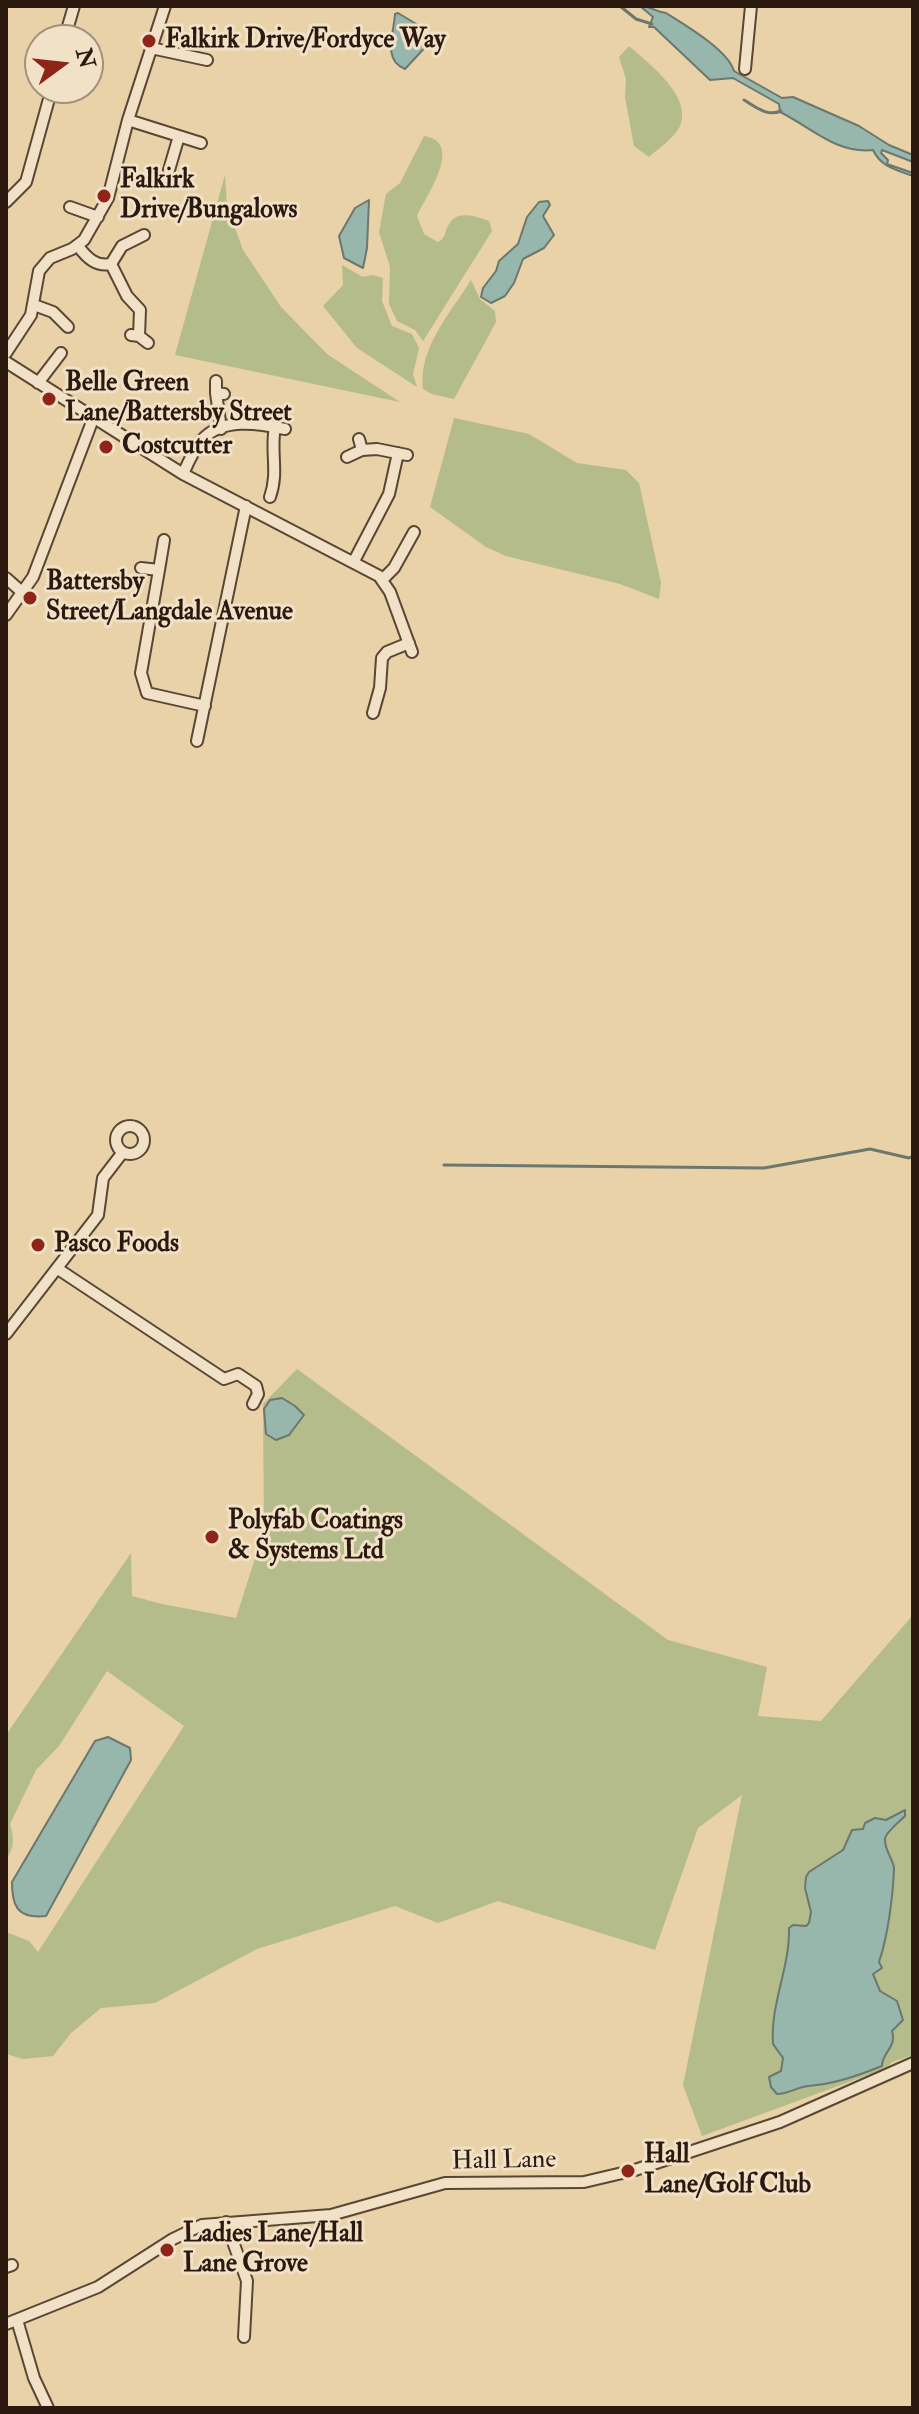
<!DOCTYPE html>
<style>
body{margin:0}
#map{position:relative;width:919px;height:2414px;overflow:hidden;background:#e9d1a8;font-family:"IM FELL Double Pica",serif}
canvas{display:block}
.frame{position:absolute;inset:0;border:8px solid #2b180e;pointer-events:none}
.north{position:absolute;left:24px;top:24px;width:80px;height:80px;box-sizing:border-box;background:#f1e1c6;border:2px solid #a2917c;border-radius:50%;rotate:75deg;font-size:22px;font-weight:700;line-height:32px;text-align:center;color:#2b180e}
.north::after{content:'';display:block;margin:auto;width:28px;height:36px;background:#8f2418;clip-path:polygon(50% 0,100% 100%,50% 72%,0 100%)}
</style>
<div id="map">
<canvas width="919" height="2414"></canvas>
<div class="frame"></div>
<div class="north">N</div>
</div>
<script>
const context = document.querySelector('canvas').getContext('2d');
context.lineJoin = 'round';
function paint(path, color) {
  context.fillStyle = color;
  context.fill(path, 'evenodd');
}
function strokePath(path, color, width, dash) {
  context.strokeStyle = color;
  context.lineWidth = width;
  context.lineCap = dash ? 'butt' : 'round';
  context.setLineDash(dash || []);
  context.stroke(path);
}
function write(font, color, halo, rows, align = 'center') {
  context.font = font + ' "IM FELL Double Pica",serif';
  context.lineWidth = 6;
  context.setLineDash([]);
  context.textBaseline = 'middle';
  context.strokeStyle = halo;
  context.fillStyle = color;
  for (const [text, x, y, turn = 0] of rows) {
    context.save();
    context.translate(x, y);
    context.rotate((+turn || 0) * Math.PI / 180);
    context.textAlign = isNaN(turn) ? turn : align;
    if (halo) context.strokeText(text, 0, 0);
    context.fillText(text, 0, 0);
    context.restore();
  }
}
const green = new Path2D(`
 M629,46C648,63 693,96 680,126C674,138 659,148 649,157L634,146L625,97L626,79L619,57Z
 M424,136C465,142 426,196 417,216L424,234L438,242C446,237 444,234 448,226C456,209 475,216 489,221L492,231L423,341L415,330L397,321L389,304L390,267L379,232L386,194L400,183Z
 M225,175L227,206L243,250L281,307L327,354L400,402L175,355Z
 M342,265L363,277L373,275L383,278L382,301L392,326L412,334L419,348L413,374L417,387L357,348L323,306L343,285Z
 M471,280L480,299L495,311L496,322L454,399L432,394L423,389C418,348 450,314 471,280Z
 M454,418L529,434L577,463L626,470L639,483L661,583L659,599L620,584L506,556L486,547L430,507Z
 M297,1369L668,1640L767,1667L758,1716L821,1721L913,1615V2055L892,2062L887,2068L702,2136L683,2085L742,1795L698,1828L655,1950L498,1901L438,1923L395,1906L257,1949L155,2003L101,2008L71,2033L53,2056L23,2059L6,2054V1932L29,1941L38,1952L184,1726L107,1671L59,1746L36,1770L10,1824C14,1838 15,1847 6,1859V1735L131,1553L132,1596L162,1604L236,1618L264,1530L263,1404Z`);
const water = new Path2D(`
 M640,6C651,6 656,12 666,13C685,25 728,50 734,71L782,98L793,97L859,126L889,145L913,155V162L882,150L881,153L888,160L887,164L913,173V176C896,170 881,167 873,150C836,154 811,127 780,112L779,104L733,78L710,80L654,27H649L653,17Z
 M398,13L418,25L431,41L405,69C382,60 394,33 395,14Z
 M369,200L367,248L363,268L344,258L339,236L355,208Z
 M548,201L550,205L543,216L554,235L544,248L523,259L514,283L505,296L491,303L481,297L483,288L496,271L499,261L518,244L527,217L539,202Z
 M282,1398L295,1406L304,1415L289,1435L276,1440L266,1434L264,1409L270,1400Z
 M108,1737L130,1748L131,1760L46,1916C18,1919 12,1907 12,1882L95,1741Z
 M905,1810V1816C899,1822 885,1833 885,1839C884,1850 894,1860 894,1869C893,1895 888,1936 879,1962L882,1968L873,1974L880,1991L897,2001L903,2020L892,2031C897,2048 882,2052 882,2066C857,2076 834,2084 808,2086C797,2087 789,2094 777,2094L771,2087L769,2077L781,2071L783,2058L773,2044C770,2004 790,1968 789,1928L793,1925L806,1926L809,1923L811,1912L805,1888L806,1877L809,1872L843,1850L852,1830L863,1829L865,1823L875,1818L886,1820Z`);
const stream = new Path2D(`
 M620,6L636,19L652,24
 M744,100C756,107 767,117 781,111
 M444,1165L764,1168L870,1149L909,1158L913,1156`);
const minor = new Path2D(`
 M64,40L74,6
 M151,48L207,60
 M745,69L751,6
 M128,120L201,143
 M169,170L179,136
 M6,202L26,182L52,88
 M70,207L98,217
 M78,246C87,258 96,267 111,264L127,296L140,310L139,336
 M111,264L122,246L144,235
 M34,305L53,312L68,327
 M131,335L139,336L148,343
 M6,353L31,315L39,271L50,258L72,249L84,240L108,198L128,120L165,6
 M6,362L183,474L379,576L390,592L412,652
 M216,381V393L224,394
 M38,383L61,353
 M216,393L221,429
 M362,450L377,449L407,455
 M347,457L362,450L359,439
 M183,474C188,463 193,451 201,441C221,417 258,423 285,429
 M270,497C279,472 270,451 275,427
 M354,561L389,494L398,453
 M141,568L159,570L164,540
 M159,570L141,673L147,693L205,706
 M6,578L23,593
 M383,579L394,568L414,532
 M6,615L33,577L93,419
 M373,713L380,688L382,658L387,652L409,643
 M197,741L246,506
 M116 1140a14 14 0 1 1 28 0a14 14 0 1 1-28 0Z
 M58,1269L224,1379L238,1374L256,1386L258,1394L253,1404
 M6,1334L98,1215L103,1178L123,1152
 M226,2222L247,2281L244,2337
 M6,2267L12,2265
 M17,2320L34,2378L48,2408
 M6,2324L98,2287L173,2239L202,2225L331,2215L445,2183L584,2182L635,2170L780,2122L913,2063`);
const markers = [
 [149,41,8,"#8f2418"],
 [104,196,8,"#8f2418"],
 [49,399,8,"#8f2418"],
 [106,447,8,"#8f2418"],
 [30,598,8,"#8f2418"],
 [38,1245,8,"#8f2418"],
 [212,1537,8,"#8f2418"],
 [628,2171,8,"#8f2418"],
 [167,2250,8,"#8f2418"]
];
const poiNames = [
 ["Falkirk Drive/Fordyce Way",165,41],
 ["Falkirk",120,181],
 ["Drive/Bungalows",120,211],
 ["Belle Green",65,384],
 ["Lane/Battersby Street",65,414],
 ["Costcutter",122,447],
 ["Battersby",46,583],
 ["Street/Langdale Avenue",46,613],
 ["Pasco Foods",54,1245],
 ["Polyfab Coatings",228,1522],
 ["& Systems Ltd",228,1552],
 ["Hall",644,2156],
 ["Lane/Golf Club",644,2186],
 ["Ladies Lane/Hall",183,2235],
 ["Lane Grove",183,2265]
];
const streetNames = [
 ["Hall Lane",504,2162,-1]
];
paint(green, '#b3bc8a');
paint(water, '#97b7ad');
strokePath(water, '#6c776d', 2);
strokePath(stream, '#6c776d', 3);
strokePath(minor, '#5a4634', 14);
strokePath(minor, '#f1e1c6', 10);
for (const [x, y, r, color] of markers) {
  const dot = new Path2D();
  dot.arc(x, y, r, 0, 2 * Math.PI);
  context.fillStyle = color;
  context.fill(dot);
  strokePath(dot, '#f1e1c6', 3);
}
write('bold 26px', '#2b180e', '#f1e1c6', poiNames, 'left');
write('26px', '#2b180e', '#f1e1c6', streetNames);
</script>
